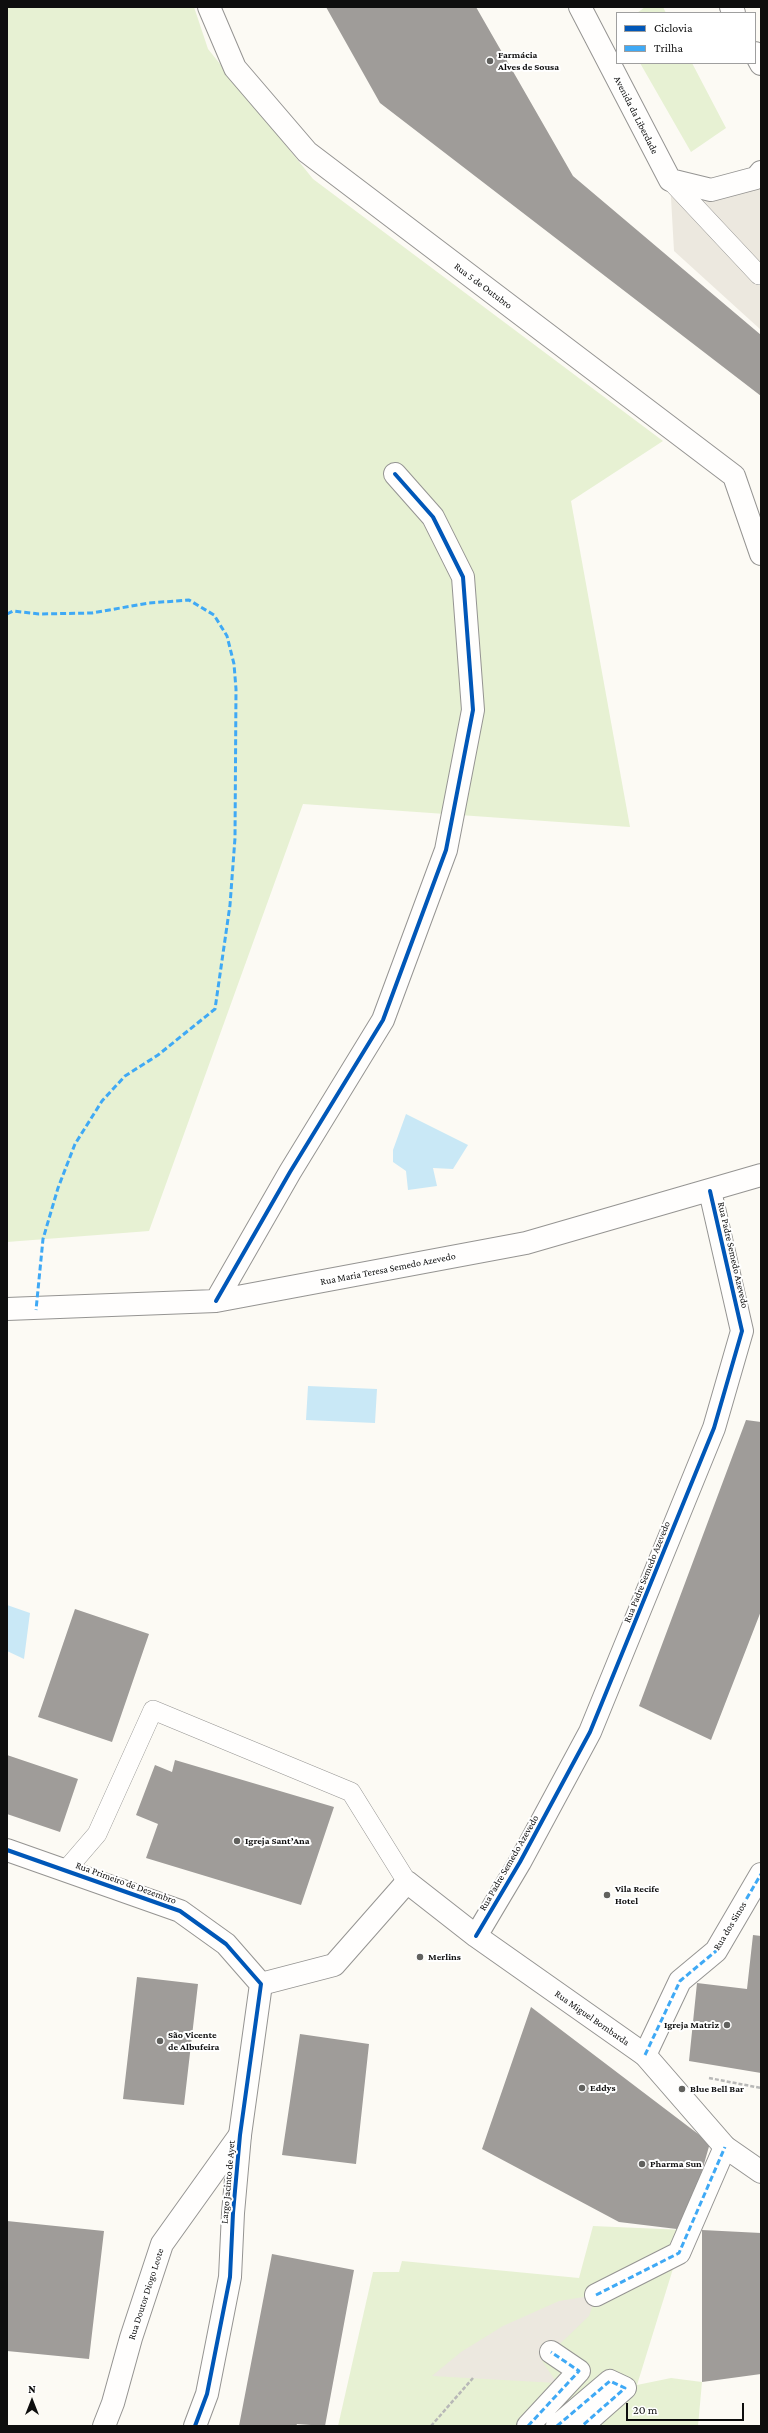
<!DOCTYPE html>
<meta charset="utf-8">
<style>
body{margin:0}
#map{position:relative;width:768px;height:2433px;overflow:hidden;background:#fcfaf4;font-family:"Crimson Pro",serif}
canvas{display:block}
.frame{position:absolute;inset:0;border:8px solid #0e0e0e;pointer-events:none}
.legend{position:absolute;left:616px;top:12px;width:140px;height:52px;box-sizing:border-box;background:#fff;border:1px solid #9f9f9f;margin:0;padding:5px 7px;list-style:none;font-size:12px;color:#0e0e0e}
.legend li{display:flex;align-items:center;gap:8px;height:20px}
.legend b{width:20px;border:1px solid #9f9f9f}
.north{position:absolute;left:12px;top:2381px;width:40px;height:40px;-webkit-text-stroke:3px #fff;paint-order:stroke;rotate:0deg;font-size:11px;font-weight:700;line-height:16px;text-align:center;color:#0e0e0e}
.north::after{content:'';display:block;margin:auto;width:14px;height:18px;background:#0e0e0e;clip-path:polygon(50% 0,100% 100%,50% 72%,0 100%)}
.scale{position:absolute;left:626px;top:2403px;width:118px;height:18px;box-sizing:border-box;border:2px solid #0e0e0e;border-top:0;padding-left:5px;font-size:12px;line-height:14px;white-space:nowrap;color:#0e0e0e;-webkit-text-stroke:3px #fff;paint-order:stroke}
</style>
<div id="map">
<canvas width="768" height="2433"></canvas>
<div class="frame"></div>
<ul class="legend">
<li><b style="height:5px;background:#0057b8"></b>Ciclovia</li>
<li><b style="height:5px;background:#3fa9f5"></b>Trilha</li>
</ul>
<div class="north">N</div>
<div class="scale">20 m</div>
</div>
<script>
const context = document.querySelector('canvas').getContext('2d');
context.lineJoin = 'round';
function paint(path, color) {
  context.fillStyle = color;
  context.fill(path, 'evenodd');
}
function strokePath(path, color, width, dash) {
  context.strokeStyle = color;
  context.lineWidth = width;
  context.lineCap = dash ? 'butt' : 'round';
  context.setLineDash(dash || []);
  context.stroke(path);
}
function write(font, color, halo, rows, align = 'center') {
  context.font = font + ' "Crimson Pro",serif';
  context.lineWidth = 4;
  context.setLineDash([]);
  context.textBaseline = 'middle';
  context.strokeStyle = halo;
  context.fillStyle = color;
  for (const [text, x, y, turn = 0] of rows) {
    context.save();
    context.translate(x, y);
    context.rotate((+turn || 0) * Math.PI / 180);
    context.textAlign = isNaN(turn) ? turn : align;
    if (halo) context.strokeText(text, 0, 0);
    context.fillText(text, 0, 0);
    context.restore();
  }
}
const green = new Path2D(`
 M7,7H194L208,49L313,179L663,441L571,501L630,827L303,804L149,1231L7,1242Z
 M645,7H663L666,13H637Z
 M640,63H692L726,128L691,152Z
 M593,2226L685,2230L637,2385L671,2378L702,2382L698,2426H338L373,2272H399L402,2261L579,2278Z`);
const plaza = new Path2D(`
 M761,172V330L674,251L670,180L711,190Z
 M596,2295L589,2316L542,2361L557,2383L432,2376L461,2352L503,2326L559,2301Z`);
const water = new Path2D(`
 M406,1114L468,1145L453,1169L433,1168L437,1186L408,1190L406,1171L393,1162V1150Z
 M308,1386L377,1389L375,1423L306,1420Z
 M7,1605L30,1613L24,1659L7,1651Z`);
const building = new Path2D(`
 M326,7H476L573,176L761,335V396L380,103Z
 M746,1420L761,1422V1611L711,1740L639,1706Z
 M75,1609L149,1634L112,1742L38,1717Z
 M7,1755L78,1779L60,1832L7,1814Z
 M175,1760L334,1807L301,1905L146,1858L158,1824L136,1815L155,1765L172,1772Z
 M753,1935L761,1936V2073L689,2061L697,1983L747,1989Z
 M137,1977L198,1984L184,2105L123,2099Z
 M531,2007L710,2143L685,2230L619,2222L482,2149Z
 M300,2034L369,2044L356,2164L282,2155Z
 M7,2221L104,2231L89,2359L7,2351Z
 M702,2230L761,2233V2374L702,2382Z
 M272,2254L354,2270L325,2426L297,2424L296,2426H239Z`);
const path = new Path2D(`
 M709,2078L761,2088
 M431,2426L473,2378`);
const service = new Path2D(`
 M670,180L759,275H761
 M66,1870L97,1834L153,1710L351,1792L407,1882`);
const pedestrian = new Path2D(`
 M645,2055L680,1981L716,1951L761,1874
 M596,2295L679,2253L725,2147
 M528,2426L579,2371L551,2352
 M557,2426L610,2381L625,2388L582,2426`);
const minor = new Path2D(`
 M209,7L235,68L307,152L734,476L761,554
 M216,1301L290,1172L383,1020L446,850L473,710L463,577L433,517L395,474
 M7,1309L216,1301L526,1243L761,1175
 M476,1936L520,1862L590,1732L714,1428L742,1331L710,1191
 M261,1984L334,1965L407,1882L476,1936L645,2055L725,2147L761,2172
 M104,2426L113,2403L131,2338L162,2244L240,2135`);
const tertiary = new Path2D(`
 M580,7L670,180L711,190L756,178L761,172
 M731,7L734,13
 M755,53L761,64
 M7,1850L180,1911L226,1944L261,1984L240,2135L233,2213L230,2277L207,2394L195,2426`);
const quiet = new Path2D(`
 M7,614L13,611L39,614L92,613L149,603L189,600L214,615L227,636L234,664L236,689L235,838L230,905L215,1009L158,1055L125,1076L102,1101L75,1144L58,1188L43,1239L36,1310
 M645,2055L680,1981L716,1951L761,1874
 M596,2295L679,2253L725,2147
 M528,2426L579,2371L551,2352
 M557,2426L610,2381L625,2388L582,2426`);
const cycleway = new Path2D(`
 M216,1301L290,1172L383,1020L446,850L473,710L463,577L433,517L395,474
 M7,1850L180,1911L226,1944L261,1984L240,2135L233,2213L230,2277L207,2394L195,2426
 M476,1936L520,1862L590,1732L714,1428L742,1331L710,1191`);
const markers = [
 [490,61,4,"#61615e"],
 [237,1841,4,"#61615e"],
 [607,1895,4,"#61615e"],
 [420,1957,4,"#61615e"],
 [727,2025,4,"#61615e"],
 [160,2041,4,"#61615e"],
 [582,2088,4,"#61615e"],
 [682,2089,4,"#61615e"],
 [642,2164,4,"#61615e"]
];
const poiNames = [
 ["Farmácia",498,55],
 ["Alves de Sousa",498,67],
 ["Igreja Sant’Ana",245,1841],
 ["Vila Recife",615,1889],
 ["Hotel",615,1901],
 ["Merlins",428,1957],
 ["Igreja Matriz",719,2025,"right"],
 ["São Vicente",168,2035],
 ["de Albufeira",168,2047],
 ["Eddys",590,2088],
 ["Blue Bell Bar",690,2089],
 ["Pharma Sun",650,2164]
];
const streetNames = [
 ["Avenida da Liberdade",636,115,63],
 ["Rua 5 de Outubro",483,286,37],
 ["Rua Padre Semedo Azevedo",733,1255,77],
 ["Rua Maria Teresa Semedo Azevedo",388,1269,-11],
 ["Rua Padre Semedo Azevedo",647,1572,-68],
 ["Rua Padre Semedo Azevedo",509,1863,-60],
 ["Rua Primeiro de Dezembro",126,1883,20],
 ["Rua dos Sinos",730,1926,-59],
 ["Rua Miguel Bombarda",592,2018,35],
 ["Largo Jacinto de Ayet",228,2182,-85],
 ["Rua Doutor Diogo Leote",146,2294,-72]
];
paint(green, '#e7f1d3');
paint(plaza, '#ece8df');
paint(water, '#c9e8f6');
paint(building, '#9f9c99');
strokePath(service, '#959492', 20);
strokePath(pedestrian, '#959492', 24);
strokePath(minor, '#959492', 24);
strokePath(tertiary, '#959492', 24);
strokePath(path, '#b8b8b7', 2.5, [4, 2]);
strokePath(service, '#fffefd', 19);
strokePath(pedestrian, '#fffefd', 22);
strokePath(minor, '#fffefd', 22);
strokePath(tertiary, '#fffefd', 22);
strokePath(quiet, '#3fa9f5', 3, [6, 3]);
strokePath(cycleway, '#0057b8', 4);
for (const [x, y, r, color] of markers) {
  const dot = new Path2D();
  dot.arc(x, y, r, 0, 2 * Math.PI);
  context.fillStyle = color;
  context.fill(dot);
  strokePath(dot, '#fff', 1.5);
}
write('bold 10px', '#0e0e0e', '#fff', poiNames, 'left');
write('10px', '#0e0e0e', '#fff', streetNames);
</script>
